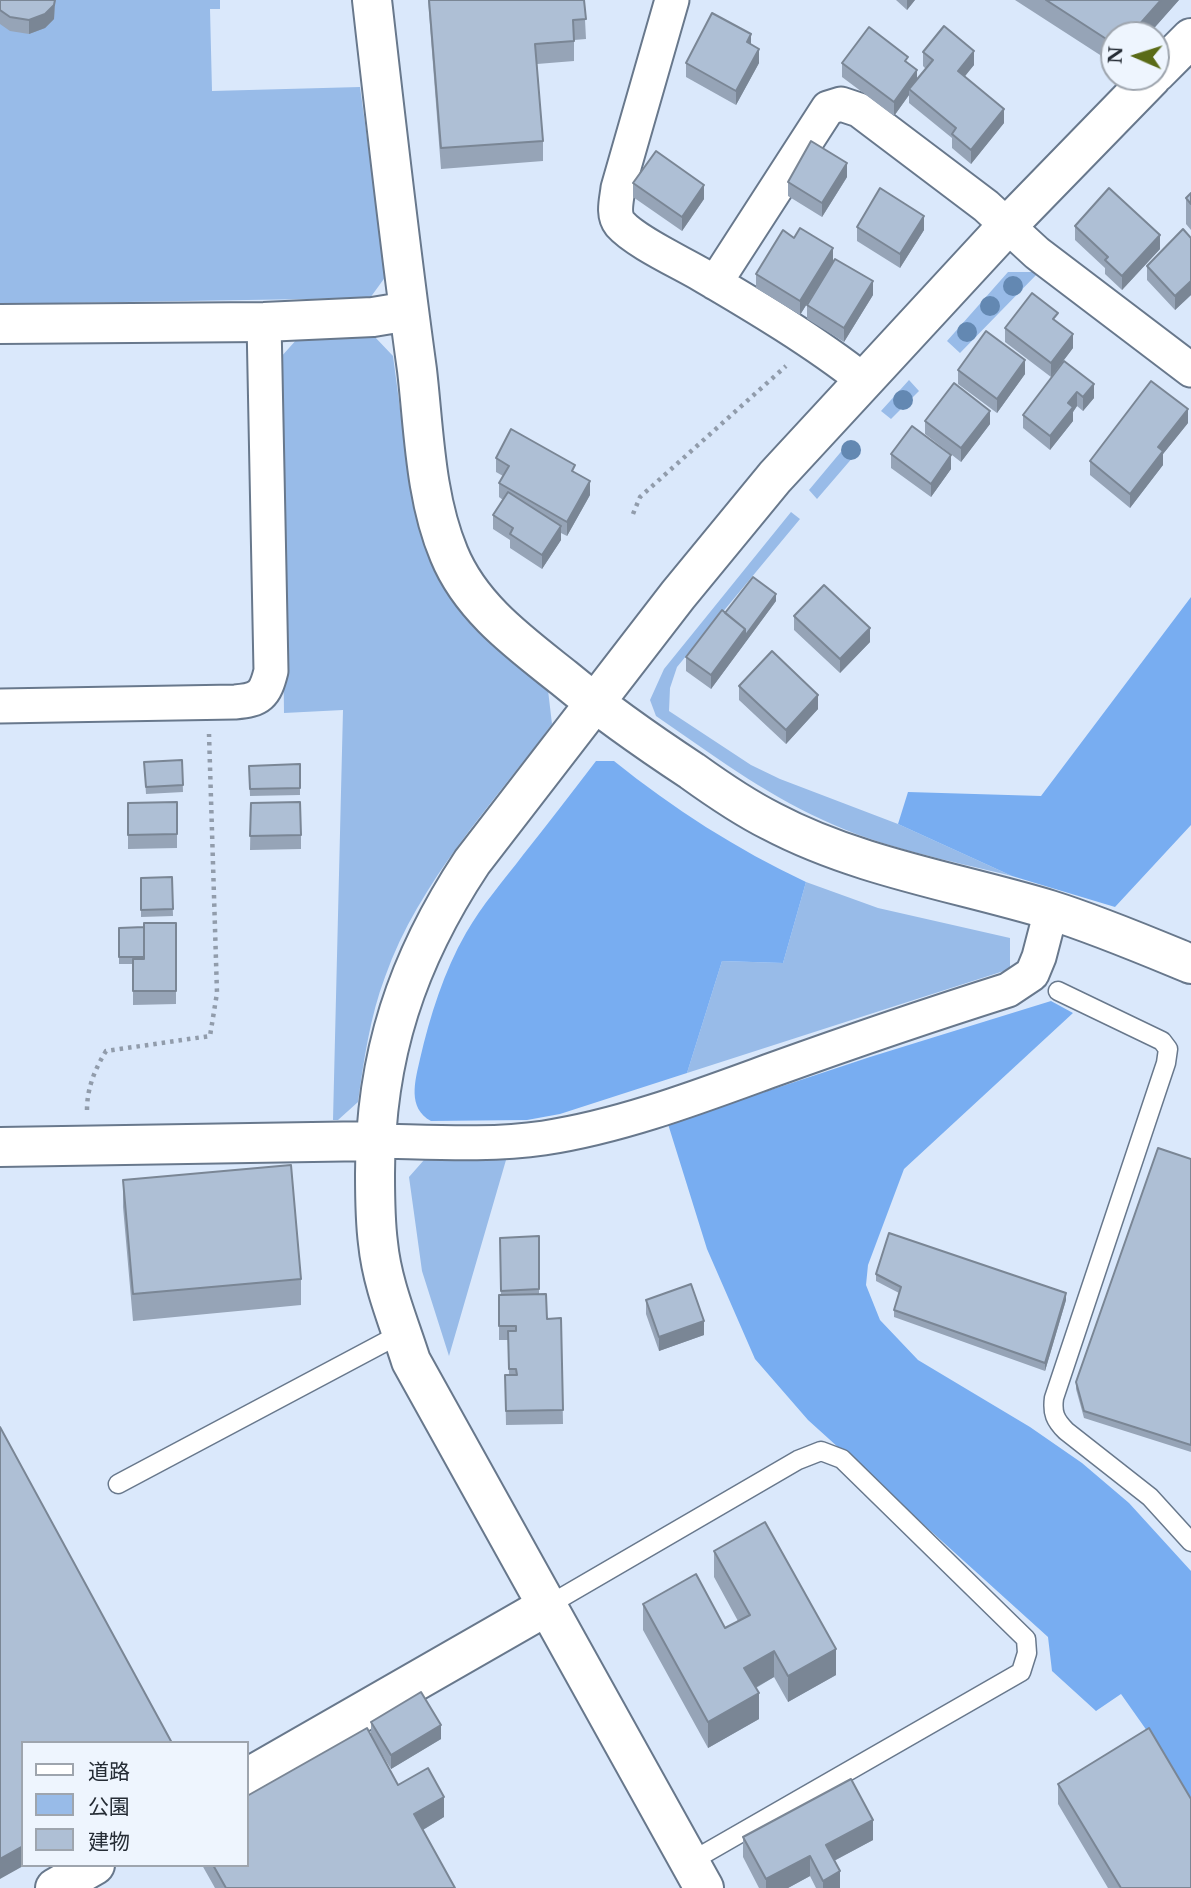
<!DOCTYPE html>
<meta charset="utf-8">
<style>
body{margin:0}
#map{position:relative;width:1191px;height:1888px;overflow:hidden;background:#dae8fb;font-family:"Libre Baskerville","Noto Sans JP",serif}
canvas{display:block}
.legend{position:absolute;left:21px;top:1741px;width:228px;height:126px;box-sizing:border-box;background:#eef5fe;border:2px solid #9ea5ae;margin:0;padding:9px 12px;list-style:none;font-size:21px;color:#252c35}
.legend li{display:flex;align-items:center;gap:14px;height:35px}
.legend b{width:35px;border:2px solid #9ea5ae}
.north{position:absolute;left:1100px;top:21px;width:70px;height:70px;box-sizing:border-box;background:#eef5fe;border:2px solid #9ea5ae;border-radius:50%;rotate:273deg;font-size:19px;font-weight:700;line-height:28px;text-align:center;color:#252c35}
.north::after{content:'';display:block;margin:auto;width:24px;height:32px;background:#5a6b17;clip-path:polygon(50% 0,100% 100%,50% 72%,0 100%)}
</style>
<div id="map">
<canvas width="1191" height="1888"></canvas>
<ul class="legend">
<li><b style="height:9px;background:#fff"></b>道路</li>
<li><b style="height:19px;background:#98bbe8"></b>公園</li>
<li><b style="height:19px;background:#aebfd5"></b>建物</li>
</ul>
<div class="north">N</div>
</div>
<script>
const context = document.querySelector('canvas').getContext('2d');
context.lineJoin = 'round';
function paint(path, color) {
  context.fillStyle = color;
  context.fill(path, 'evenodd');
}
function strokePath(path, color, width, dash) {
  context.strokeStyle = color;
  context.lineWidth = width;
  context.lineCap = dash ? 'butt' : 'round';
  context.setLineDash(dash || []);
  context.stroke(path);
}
const green = new Path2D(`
 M0,0H220V9H210L212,91L360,87L386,276L370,298L0,304Z
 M1008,272H1039L960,353L947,341Z
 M374,336L393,356L413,506L433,566L446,591L471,625L502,654L548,690L552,724C493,804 419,881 385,977C370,1017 364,1059 358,1102L338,1120H333L343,710L284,713L280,358L298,338Z
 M909,380L919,391L891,419L881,411Z
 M850,441L860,449L817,499L809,490Z
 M791,512L800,519L677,667L670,688L669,711L751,765L780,779L898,824L1012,876C948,860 882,848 823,820C763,793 710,753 656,716L650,700L664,669Z
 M806,882L878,908L1010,938V969L687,1073L722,961L783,963Z
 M424,1160H506L449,1356L422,1271L409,1177Z`);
const forest = new Path2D(`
 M1191,597V825L1115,907L1012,876L898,824L908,792L1041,796Z
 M596,761H614C674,809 736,849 806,882L783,963L722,961L687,1073L560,1114L527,1120L431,1121C407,1108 415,1081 420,1059C430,1016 444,971 466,933C482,905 504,880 523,855C548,824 572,792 596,761Z
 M1051,1001L1073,1013L904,1169L868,1265L866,1285L880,1320L918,1360L1030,1427L1082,1463L1129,1503L1191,1571V1806L1145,1728L1121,1694L1096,1711L1052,1671L1048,1637L808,1420L755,1359L707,1249L668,1124L870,1057Z`);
const path = new Path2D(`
 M633,514L640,497L786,366
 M87,1110C87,1088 95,1069 106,1051L210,1036L217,993L209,734`);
const service = new Path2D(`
 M1058,991L1162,1041L1168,1049L1166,1063L1054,1398C1052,1413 1055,1420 1066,1431L1150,1497L1191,1542
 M118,1484L402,1333
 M547,1606L798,1460L821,1451L842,1459L1026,1639L1027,1653L1021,1672L690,1862`);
const minor = new Path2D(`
 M672,0L618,188C617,199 612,214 620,224C636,242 680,262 702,275C755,306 815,342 863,380
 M715,283L828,108L841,104L859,110L986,206L1037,253L1191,370
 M0,706L235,702C260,700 265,695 271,671L264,322
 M375,1141C431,1142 489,1146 544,1138C622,1126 698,1097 772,1070C850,1042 929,1015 1008,990L1032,974L1039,957L1051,911`);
const tertiary = new Path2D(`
 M372,0C386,124 400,247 417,370C424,430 425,497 449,554C471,608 520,643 564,678C605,712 648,742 692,771C717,789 743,807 771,821C858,867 957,882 1050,910C1098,925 1145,945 1191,964
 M1156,73L1191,38
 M0,324L264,322L373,317L409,311
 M0,1147L375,1141
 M247,1778L547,1606
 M55,1888L95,1865
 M704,1888L411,1361C399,1323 382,1284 378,1243C375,1220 375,1197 375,1174C375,1056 407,960 472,862L678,595L775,477L1007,226L1152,77`);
const trees = [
 [1013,286],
 [990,306],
 [967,332],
 [903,400],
 [851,450]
];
const wall = new Path2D(`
 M0,0H55L54,19L45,28L29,34L10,31L0,24Z
 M428,0H584L586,39L574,40V61L537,64L543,141V161L441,169Z
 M896,0H915L907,10Z
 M1015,0H1179L1148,35H1114V64Z
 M923,52L974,65L964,76L1004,123L971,164L952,148V138L909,103V95L894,116L842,77V63L917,80L926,69L923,66Z
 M686,63H759L736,105L686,77Z
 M847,177L822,217L788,196V182Z
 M633,183L704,199L682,231L633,197Z
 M1191,193V230L1186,224V198Z
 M1075,226L1160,249L1122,290L1105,274V268L1075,240Z
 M857,227L924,230L900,268L857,241Z
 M794,238L833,262L800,315L756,288V274Z
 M1191,238V295L1175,310L1147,280V266Z
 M873,295L844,342L807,319V305Z
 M1005,328L1073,348L1051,377L1005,342Z
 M958,370L1025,374L997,413L958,384Z
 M1094,384V398L1083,411L1077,406L1073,412V421L1050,450L1023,428V415Z
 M925,421L990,424L961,462L925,434Z
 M1188,423L1163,454V465L1130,508L1090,475V461Z
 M891,454L951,469L931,497L891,468Z
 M496,458L575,472L590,495L567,536L561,533V540L542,569L510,548V540L493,529V515L503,500L499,497V483L503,476L496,472Z
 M776,601L711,689L686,671V657L725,613Z
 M794,616L870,642L840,673L794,630Z
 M739,686L818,709L786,744L739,700Z
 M182,760L183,792L146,794L144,762Z
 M300,764V795L250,796L249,766Z
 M177,802V848L128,849V803Z
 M251,803L301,835V849L250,850Z
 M172,877L173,916L141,917V878Z
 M176,923V1004L133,1005V964H119V928L144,927Z
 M1191,1159V1452L1084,1418L1076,1389V1382Z
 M123,1180L301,1279V1305L133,1321L123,1207Z
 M539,1236V1294L547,1319L561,1318L563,1424L506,1425L505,1375H509L508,1340H499V1295H501L500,1238Z
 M876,1274L1066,1300L1045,1371L894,1317V1310L899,1293L876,1281Z
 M646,1300L704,1335L659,1351L646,1314Z
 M714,1551L836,1675L788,1702L774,1677L756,1688L759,1719L708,1748L643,1630V1604L725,1628L738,1621L714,1577Z
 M371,1722L441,1739L391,1769L371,1736Z
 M1058,1784L1191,1888H1108L1058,1804Z
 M444,1817L423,1830L455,1888H215L202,1865H247Z
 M743,1837L873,1840L834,1861L840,1888H816L810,1876L788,1888H759L743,1857Z`);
const shadedWall = new Path2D(`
 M55,0L54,19L45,28L29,34V20Z
 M907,0H915L907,10Z
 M1161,0H1179L1148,35H1130Z
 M751,34V48L747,42Z
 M759,49V63L736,105V91Z
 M974,51V65L958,85V71Z
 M917,70V84L909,89V95L894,116V102Z
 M1004,109V123L971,164V150Z
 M847,163V177L822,217V203Z
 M704,185V199L682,231V217Z
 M924,216V230L900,268V254Z
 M1160,235V249L1122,290V276Z
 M833,248V262L800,315V301Z
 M873,281V295L844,342V328Z
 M1191,281V295L1175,310V296Z
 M1073,334V348L1051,377V363Z
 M1025,360V374L997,413V399Z
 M1094,384V398L1083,411V397Z
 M1077,392V406L1073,412V421L1050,450V436L1068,403Z
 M1188,409V423L1163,454V465L1130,508V494L1158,447Z
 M990,411V424L961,462V448Z
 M951,455V469L931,497V484Z
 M590,481V495L567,536V522Z
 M561,526V540L542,569V555Z
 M776,594V601L711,689V675L745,629Z
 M870,628V642L840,673V659Z
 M818,695V709L786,744V730Z
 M1066,1293V1300L1045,1371V1363Z
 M704,1321V1335L659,1351V1337Z
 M836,1649V1675L788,1702V1676Z
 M774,1651V1677L744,1694V1668Z
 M759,1693V1719L708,1748V1722Z
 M441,1725V1739L391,1769V1755Z
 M444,1797V1817L414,1835V1814Z
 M873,1820V1840L826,1865V1845Z
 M23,1846V1865H25L0,1879V1859Z
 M810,1856V1876L788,1888H766V1879Z
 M840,1871V1888H823V1881Z`);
const building = new Path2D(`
 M0,0H55L54,5L45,14L29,20L10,17L0,10Z
 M429,0H584L586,19L573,20L574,41L535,44L543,141L441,148Z
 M1046,0H1161L1130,35H1114V44Z
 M712,13L751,34L747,42L759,49L736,91L686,63Z
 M944,26L974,51L958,71L1004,109L971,150L952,134L956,128L909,89L933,60L923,52Z
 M869,27L908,57L905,61L917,70L894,102L842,63Z
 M811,141L847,163L822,203L788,182Z
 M656,151L704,185L682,217L633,183Z
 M880,188L924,216L900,254L857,227Z
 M1109,188L1160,235L1122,276L1105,260L1108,257L1075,226Z
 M1191,193V204L1186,198Z
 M800,228L833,248L800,301L756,274L783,230L794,238Z
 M1183,229L1191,238V281L1175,296L1147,266Z
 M835,259L873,281L844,328L807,305Z
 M1032,293L1058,313L1053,319L1073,334L1051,363L1005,328Z
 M986,331L1025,360L997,399L958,370Z
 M1064,361L1094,384L1083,397L1077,392L1068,403L1073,407L1050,436L1023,415Z
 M1151,381L1188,409L1158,447L1163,451L1130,494L1090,461Z
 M954,383L990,411L961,448L925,421Z
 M912,426L951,455L931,484L891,454Z
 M511,429L575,465L572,471L590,481L567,522L499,483L509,466L496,458Z
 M508,492L561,526L542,555L510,534L513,528L493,515Z
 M753,577L776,594L745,636V629L725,613Z
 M824,585L870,628L840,659L794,616Z
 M722,610L745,629L711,675L686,657Z
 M772,651L818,695L786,730L739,686Z
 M182,760L183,785L146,787L144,762Z
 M300,764V788L250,789L249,766Z
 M177,802V834L128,835V803Z
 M300,802L301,835L250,836L251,803Z
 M172,877L173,909L141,910V878Z
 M144,923H176V991H133V959H144Z
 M144,927V957H119V928Z
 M1158,1148L1191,1159V1445L1084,1411L1076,1382Z
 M291,1165L301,1279L133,1294L123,1180Z
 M889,1233L1066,1293L1045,1363L894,1310L901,1287L876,1274Z
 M539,1236V1289L501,1291L500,1238Z
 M691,1284L704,1321L659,1337L646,1300Z
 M546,1294L547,1319L561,1318L563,1410L506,1411L505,1375H517L516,1369H509L508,1331H516V1326H499V1295Z
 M0,1427L172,1743H23V1846L0,1859Z
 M765,1522L836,1649L788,1676L774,1651L744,1668L759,1693L708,1722L643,1604L696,1574L725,1628L750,1615L714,1551Z
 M421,1692L441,1725L391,1755L371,1722Z
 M367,1728L398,1785L428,1768L444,1797L414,1814L455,1888H226L213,1865H247V1796Z
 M1149,1728L1191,1799V1888H1121L1058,1784Z
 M851,1779L873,1820L826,1845L840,1871L823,1881L810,1856L766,1879L743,1837Z`);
paint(green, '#98bbe8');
paint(forest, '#78adf1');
strokePath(service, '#68788c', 21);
strokePath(minor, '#68788c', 37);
strokePath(tertiary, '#68788c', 42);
strokePath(path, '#919cab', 4.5, [3.5, 5]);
strokePath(service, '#fff', 18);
strokePath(minor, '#fff', 33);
strokePath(tertiary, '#fff', 38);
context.fillStyle = '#6388b2';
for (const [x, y] of trees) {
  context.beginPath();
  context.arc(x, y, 10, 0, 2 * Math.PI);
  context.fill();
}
paint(wall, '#96a4b7');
paint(shadedWall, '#7a8695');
paint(building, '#aebfd5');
strokePath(building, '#7a8695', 2);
</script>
